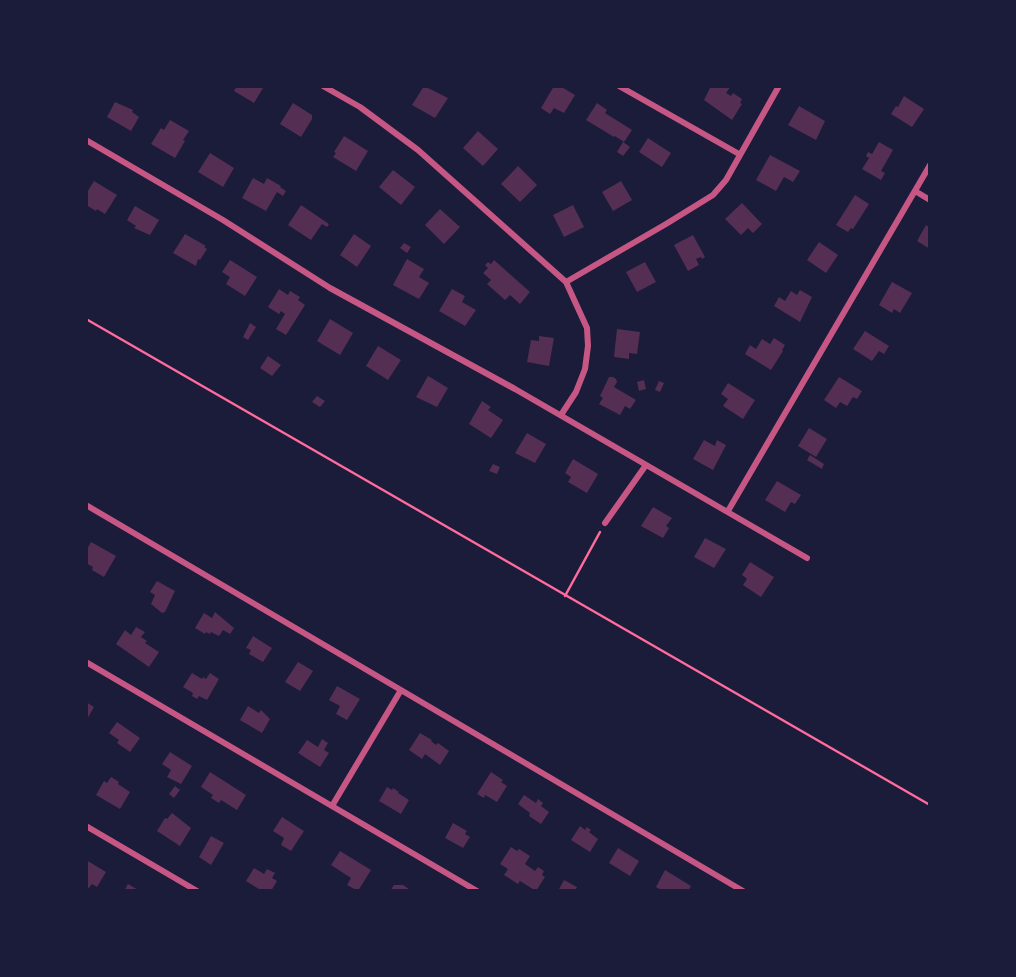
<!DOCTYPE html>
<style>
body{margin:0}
#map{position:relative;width:1016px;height:977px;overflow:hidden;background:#1b1b3a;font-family:"Roboto Condensed",sans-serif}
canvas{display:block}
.frame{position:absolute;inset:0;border:88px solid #1b1b3a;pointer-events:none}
</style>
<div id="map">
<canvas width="1016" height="977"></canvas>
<div class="frame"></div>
</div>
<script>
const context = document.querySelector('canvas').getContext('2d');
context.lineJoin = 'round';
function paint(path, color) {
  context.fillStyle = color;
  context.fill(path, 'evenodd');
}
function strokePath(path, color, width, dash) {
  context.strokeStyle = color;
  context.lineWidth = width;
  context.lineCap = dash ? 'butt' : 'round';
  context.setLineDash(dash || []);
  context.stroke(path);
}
const building = new Path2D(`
 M237,86H259L263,88L254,103L234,91Z
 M424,86L448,98L435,118L412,105Z
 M554,86H560L575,95L564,113L554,108L550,114L541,108Z
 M711,86H731L726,93L731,96L733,93L742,99L740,103L742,104L732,120L704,100Z
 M904,96L924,109L912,127L891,114L896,106L898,107Z
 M115,102L133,110L132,112L139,117L131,131L107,117Z
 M293,103L312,115V119L301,137L280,124Z
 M597,103L607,110L605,113L632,130L624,142L615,136L614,137L586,120Z
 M799,106L825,121L816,140L788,125Z
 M170,120L189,131L183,140L185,141L175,158L151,144L161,128L164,130Z
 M478,131L498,149L483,166L463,148Z
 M344,136L368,151L356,171L333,157L336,153L334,152Z
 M648,138L671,153L662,167L639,152Z
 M623,142L630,147L623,156L617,152Z
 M879,142L893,150L881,171L885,173L881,180L862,169L869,158L866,156L868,152L872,154Z
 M210,153L234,168L223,187L198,172Z
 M770,155L800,171L793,182L784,177L776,191L756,180Z
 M518,166L537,185L520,202L501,184Z
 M393,170L415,187L401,205L379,187Z
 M253,178L264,184L267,178L281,186L280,187L286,191L283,196L277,192L266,211L242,198Z
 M94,181L117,195L105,214L97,209L96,211L86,205V194Z
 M621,181L632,200L613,211L602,192Z
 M855,195L869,204L853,229L851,228L848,232L836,225Z
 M742,203L762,224L753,233L748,228L741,235L725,219Z
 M301,205L329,224L327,227L322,224L311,240L288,225Z
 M573,205L584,227L564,237L553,215Z
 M135,206L159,220L150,235L134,228L136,226L127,220Z
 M440,209L460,227L444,244L425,225Z
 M926,225L930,228V249L917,241Z
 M185,234L206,246L204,247L207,249L200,260L198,259L196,266L173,253Z
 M354,234L371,246L357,267L340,255Z
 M693,235L705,257L702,259L701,257L696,259L699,265L688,271L674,245Z
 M819,242L838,255L826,273L807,260Z
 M404,243L411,247L407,253L400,248Z
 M407,259L424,269L419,277L429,283L419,299L393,285Z
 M230,260L257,277L245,296L226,284L230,277L222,272Z
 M494,260L530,292L520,304L510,295L505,300L487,284L491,280L483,273L488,268L485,265L488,262L491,264Z
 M645,262L656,282L637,292L626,272Z
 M892,282L912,293L900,313L894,309L892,313L879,305Z
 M279,289L288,295L290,291L300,297L298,300L305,305L286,335L276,329L285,314L281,311L279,314L268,307Z
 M452,289L465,296L462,302L476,310L465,326L439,311Z
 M800,290L812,297L800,322L774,306L779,297L785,301L791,291L797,295Z
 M330,319L353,333L340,355L317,341Z
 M250,323L256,327L248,340L243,337Z
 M617,329L640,332L637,354L629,353V359L614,357Z
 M865,331L889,346L884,354L879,351L872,361L853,349Z
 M539,336L554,338L549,366L527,362L531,340L539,341Z
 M774,338L785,345L782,350L783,351L771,370L745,354L750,345L756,349L762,339L770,344Z
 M378,346L401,360L388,380L366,366Z
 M268,356L281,365L272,376L260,368Z
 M428,376L448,388L437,407L416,397Z
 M609,377H613L616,379L617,382L614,387L636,400L630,409L625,406L620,415L599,404L603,398L600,396Z
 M839,377L862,391L857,399L853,397L847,406L840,402L836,408L824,400Z
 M644,380L646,389L639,391L637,382Z
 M659,381L664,383L660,392L655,390Z
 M728,383L755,400L743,419L723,406L728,399L721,394Z
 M317,396L325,401L320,407L312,402Z
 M482,401L491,407L488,410L503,420L491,438L469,424Z
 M809,428L827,439L816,457L798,446Z
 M527,433L546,444L535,463L515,453Z
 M704,440L715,446L717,440L726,445L713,470L693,459Z
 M810,455L824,464L822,469L807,460Z
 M573,459L598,474L587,493L568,482L571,477L565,473Z
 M493,464L500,467L497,474L489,471Z
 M777,481L801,495L795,504L791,502L785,512L765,500Z
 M653,507L672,518L666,526L669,528L663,538L641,526Z
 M705,538L726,549L714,568L694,557Z
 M91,542L116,556L104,577L92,570L93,567L86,563V551Z
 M750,562L774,577L761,597L743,585L747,579L742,575Z
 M157,581L175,591L165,612L162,613L151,604L155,595L150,592Z
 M215,612L234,628L230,634L223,630L219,636L211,632L210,634L206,632L205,634L195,628L204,613L212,618Z
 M136,627L145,632L141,637L147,641L145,643L159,652L149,667L116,644L125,630L131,635Z
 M253,636L272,648L263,662L249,654L251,650L246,648Z
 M298,662L313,671L300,691L285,682Z
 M192,673L202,679L203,677L206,679L210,673L219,679L207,700L199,696L197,699L192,696L193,693L183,687Z
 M337,686L360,699L347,720L336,714L340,706L329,700Z
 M86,702L94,707L86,721Z
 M248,706L259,713L261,710L270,719L262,733L240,720Z
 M117,722L140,738L130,752L117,743L119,740L109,733Z
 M420,733L432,740L431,741L436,745L438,743L449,751L440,765L425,754L422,759L409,750Z
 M322,739L328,743L324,750L329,753L320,767L298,753L307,740L318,747Z
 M170,752L192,766L181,784L167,777L171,770L162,764Z
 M210,772L246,795L237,810L221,800L219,803L211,798L213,795L201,787Z
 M491,772L503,780L501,782L507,786L497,802L485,795L484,798L477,794Z
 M111,777L119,782L118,784L130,792L120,809L96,795L104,781L107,783Z
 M175,786L180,790L174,798L169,794Z
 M387,787L392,790L393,788L399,792L398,793L409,800L401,814L379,801Z
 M524,795L536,803L538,799L543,803L541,806L549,812L541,824L529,816L530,813L518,804Z
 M172,813L191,828L180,846L157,831L165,818L167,819Z
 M282,817L304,831L291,851L281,845L284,838L273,831Z
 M453,823L467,831L465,834L470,837L463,848L445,838Z
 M580,826L585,830L587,827L591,830L589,832L598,839L590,852L571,840Z
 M211,836L224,843L211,865L199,857Z
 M511,847L517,851L519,849L530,856L525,864L535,871L538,867L544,871L542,875L545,877L536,891L520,881L518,884L504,875L508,869L500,864Z
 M618,848L639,861L630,876L609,863Z
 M340,851L371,870L358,891L347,885L351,878L331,865Z
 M86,860L106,872L97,887L92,884L89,888L86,887Z
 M254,868L264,874L267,869L275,873L272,878L277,881L271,891H262L246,881Z
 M665,870L691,886L688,891H663L656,887Z
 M564,880L577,887L575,891H558Z
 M128,884L140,891H124Z
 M394,885H403L412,891H390Z`);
const path = new Path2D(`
 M86,319L930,805
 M565,596L600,532`);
const minor = new Path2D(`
 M323,86L360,107L418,150L566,282L587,328L588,346L585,369L576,392L561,415
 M619,86L739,154
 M86,140L223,220L330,288L515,389L807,558
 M915,191L930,200
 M566,282L666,224L713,195L726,180L779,86
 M86,505L743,891
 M728,511L930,165
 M605,523L646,465
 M86,662L477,891
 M332,806L401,690
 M86,826L197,891`);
paint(building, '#542f53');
strokePath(path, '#ff6b9d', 2.5);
strokePath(minor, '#c65784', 6);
</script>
